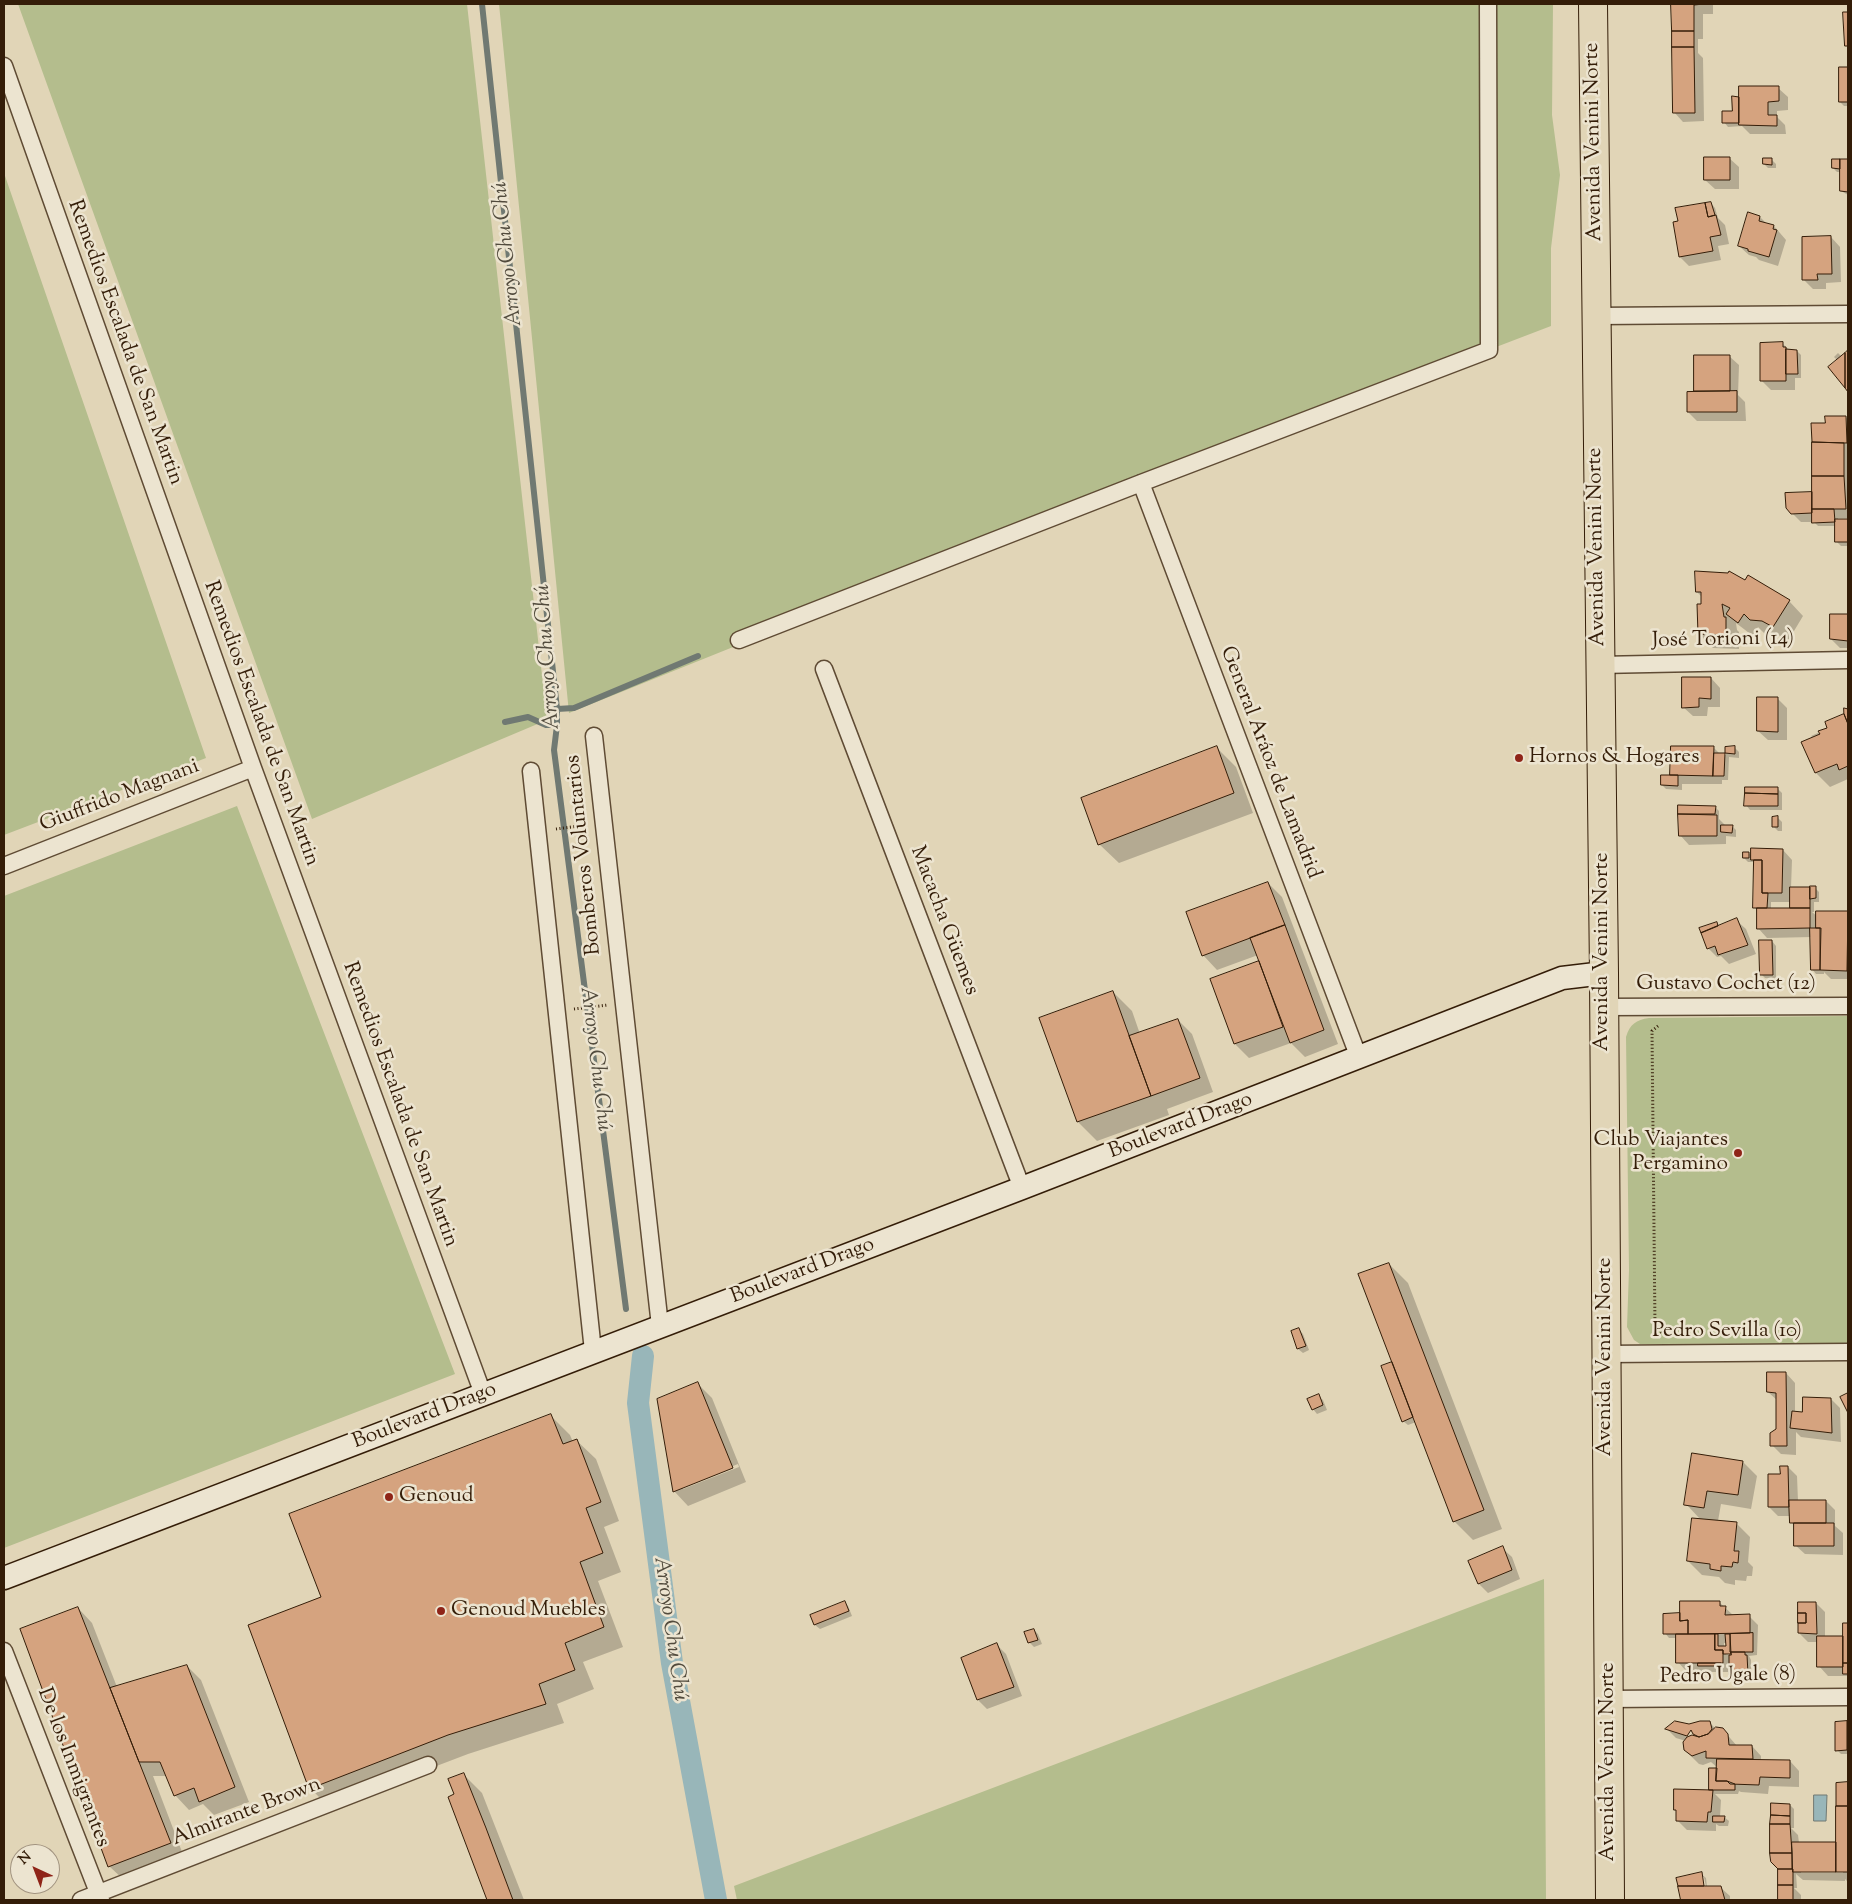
<!DOCTYPE html>
<meta charset="utf-8">
<style>
body{margin:0}
#map{position:relative;width:1852px;height:1904px;overflow:hidden;background:#e1d5b7;font-family:"Sorts Mill Goudy",serif}
canvas{display:block}
.frame{position:absolute;inset:0;border:5px solid #341d08;pointer-events:none}
.north{position:absolute;left:10px;top:1844px;width:50px;height:50px;box-sizing:border-box;background:#ece4d0;border:1px solid #a29480;border-radius:50%;rotate:317deg;font-size:14px;font-weight:700;line-height:20px;text-align:center;color:#341d08}
.north::after{content:'';display:block;margin:auto;width:18px;height:22px;background:#8f2418;clip-path:polygon(50% 0,100% 100%,50% 72%,0 100%)}
</style>
<div id="map">
<canvas width="1852" height="1904"></canvas>
<div class="frame"></div>
<div class="north">N</div>
</div>
<script>
const context = document.querySelector('canvas').getContext('2d');
context.lineJoin = 'round';
function paint(path, color) {
  context.fillStyle = color;
  context.fill(path, 'evenodd');
}
function strokePath(path, color, width, dash) {
  context.strokeStyle = color;
  context.lineWidth = width;
  context.lineCap = dash ? 'butt' : 'round';
  context.setLineDash(dash || []);
  context.stroke(path);
}
function write(font, color, halo, rows, align = 'center') {
  context.font = font + ' "Sorts Mill Goudy",serif';
  context.lineWidth = 5;
  context.setLineDash([]);
  context.textBaseline = 'middle';
  context.strokeStyle = halo;
  context.fillStyle = color;
  for (const [text, x, y, turn = 0] of rows) {
    context.save();
    context.translate(x, y);
    context.rotate((+turn || 0) * Math.PI / 180);
    context.textAlign = isNaN(turn) ? turn : align;
    if (halo) context.strokeText(text, 0, 0);
    context.fillText(text, 0, 0);
    context.restore();
  }
}
const green = new Path2D(`
 M18,4H467L547,720L312,819Z
 M499,4H1553L1552,115L1560,175L1551,248V326L1141,483L569,713Z
 M4,173L206,758L4,835Z
 M237,806L455,1374L4,1548V896Z
 M1848,1016V1343L1647,1344H1640L1634,1340L1627,1327L1629,1270L1626,1037C1630,1024 1636,1020 1649,1018Z
 M1544,1579L1546,1900H737L734,1886Z`);
const water = new Path2D(`
 M1814,1795H1827L1826,1821H1814Z`);
const shadow = new Path2D(`
 M1673,4H1713V14H1703V39H1698V53L1703,58L1704,121L1683,122L1674,112Z
 M1840,68H1848V106H1844L1840,102Z
 M1778,88L1788,97V110L1777,111V117L1785,125L1786,134H1750L1742,126L1728,127L1724,122L1733,113L1738,98Z
 M1729,158L1739,167V189H1715L1705,180Z
 M1771,159L1776,164V168H1768L1764,164Z
 M1833,160L1848,161V195L1841,191V172H1837L1833,168Z
 M1711,203L1715,208L1718,218L1725,225L1729,244L1718,246L1721,260L1689,266L1680,257Z
 M1760,217L1767,224L1774,226L1786,240L1778,266L1759,260L1756,257L1749,255L1739,246Z
 M1831,237L1840,247L1841,282L1826,283V289H1813L1804,280Z
 M1783,344L1790,351H1797L1801,355V378H1795V390H1771L1761,380Z
 M1848,352V390L1830,367L1838,361L1834,357L1838,353L1842,357Z
 M1696,356H1729L1739,365L1738,395L1745,402L1746,421H1697L1688,412L1696,393Z
 M1846,417L1848,419V518H1838V520L1848,521V546H1841L1836,541V526H1818L1814,522H1801L1787,508L1813,494L1812,424L1827,425Z
 M1729,574L1789,601L1803,616L1788,641L1777,634H1765L1758,627L1753,636L1736,623L1737,630L1739,632V649L1713,648L1699,634L1702,597L1697,592Z
 M1831,615H1848V648H1840L1831,639Z
 M1711,678L1720,688V707H1708L1707,716H1693L1683,707Z
 M1777,698L1787,708V740H1768L1758,731Z
 M1844,715L1848,720V779L1830,787L1816,773L1803,742L1813,738L1811,736L1829,728Z
 M1217,748L1236,767L1253,813L1119,863L1099,844Z
 M1714,748L1721,755H1726V748H1735L1739,752V758L1729,757L1728,780H1722V784H1682V790L1666,789L1662,785Z
 M1777,788L1782,793V810H1750L1746,805Z
 M1680,807H1715L1719,811V819L1725,825L1732,826L1736,830V837L1726,836V844L1689,845L1680,835Z
 M1778,818L1782,822V831H1778L1774,827Z
 M1783,850L1792,860L1791,888H1815L1819,892V902H1814V912H1812L1818,917L1848,914V979H1831L1824,972V974H1816L1812,969V937L1767,938L1758,928V911L1754,907L1755,862H1748L1744,858L1749,853L1752,857ZM1771,902H1791V909H1771Z
 M1268,883L1282,897L1338,1044L1305,1057L1291,1043L1249,1058L1235,1044L1212,979L1261,961L1258,955L1217,970L1203,955Z
 M1736,920L1746,929L1756,954L1729,964L1721,956L1717,957L1708,948L1716,923L1719,926Z
 M1772,941L1776,946V979L1765,978L1761,974Z
 M1113,992L1132,1011L1140,1034L1178,1020L1192,1034L1213,1092L1167,1109L1169,1115L1097,1141L1078,1122L1041,1018Z
 M1389,1264L1408,1283L1502,1529L1473,1540L1454,1521L1416,1422L1408,1425L1403,1421L1395,1367Z
 M1299,1330L1303,1334L1309,1350L1303,1353L1298,1349Z
 M1786,1373L1795,1383V1413H1803L1831,1399L1840,1408L1841,1442L1801,1437L1796,1432V1455L1781,1454L1772,1445L1778,1430V1401L1768,1392Z
 M698,1384L712,1398L746,1482L688,1506L674,1491ZM738,1464L739,1467L683,1489V1486Z
 M1318,1396L1323,1400L1327,1410L1317,1414L1313,1409Z
 M551,1416L570,1435L573,1442L576,1440L596,1459L619,1521L604,1527L621,1572L598,1581L623,1647L583,1662L594,1689L557,1704L564,1723L468,1754L329,1807L310,1788L322,1598Z
 M1693,1455L1743,1462L1757,1476L1751,1509L1721,1504L1718,1521L1736,1523L1750,1537L1748,1562L1753,1567L1752,1576H1747L1746,1581L1735,1580V1585L1725,1583L1719,1577L1702,1575L1688,1561L1701,1520L1686,1504Z
 M1788,1467L1797,1476L1798,1501H1826L1835,1510V1526L1843,1533V1555L1805,1554L1795,1545V1526L1791,1522V1516H1778L1769,1507L1782,1475Z
 M1502,1548L1512,1557L1520,1579L1488,1593L1479,1584L1470,1562Z
 M844,1602L848,1606L852,1616L820,1629L815,1625L811,1615Z
 M1719,1602L1734,1616H1749L1758,1625L1757,1655L1749,1656L1751,1660V1678H1735L1730,1672H1687L1678,1662L1677,1638H1669L1665,1633L1679,1615ZM1724,1643H1727V1647H1724ZM1739,1652V1655H1727L1724,1653Z
 M1816,1603L1825,1612V1637H1844L1848,1624V1677L1847,1676H1828L1819,1666L1818,1642H1808L1799,1633Z
 M78,1608L92,1623L117,1687L187,1666L201,1680L249,1802L214,1815L203,1804L189,1810L175,1795L167,1776H153L184,1857L124,1880L109,1866Z
 M1034,1630L1038,1634L1042,1644L1034,1647L1030,1643L1026,1633Z
 M997,1645L1006,1654L1022,1696L987,1709L978,1700Z
 M1709,1722L1716,1729L1724,1731L1737,1746H1752L1761,1756V1761H1790L1799,1771V1787L1769,1786L1768,1794L1741,1792L1739,1791L1738,1794H1715L1721,1800L1720,1817H1724L1729,1821L1728,1826H1719L1716,1824V1831L1687,1830L1678,1821V1812L1675,1810L1710,1791L1719,1769L1711,1762L1703,1765L1699,1764L1685,1750L1686,1741L1676,1738L1667,1729ZM1690,1731H1693L1694,1735L1687,1737Z
 M1847,1722L1848,1754H1841L1837,1750Z
 M463,1774L482,1793L524,1900H488L449,1797L455,1795Z
 M1848,1783V1882L1845,1879V1881L1803,1880L1796,1874L1797,1888H1794L1801,1895V1900H1779V1886L1790,1805L1794,1809V1828H1791L1798,1835L1799,1843H1837V1784ZM1801,1870L1843,1871V1873H1801Z
 M1701,1874L1706,1878L1707,1887H1720L1730,1896V1900H1682L1679,1888ZM1701,1877H1704L1707,1892H1704Z`);
const stream = new Path2D(`
 M482,4L557,709V725L554,750L626,1309
 M557,709L574,708L698,656
 M505,722L528,717L546,725H557`);
const canal = new Path2D(`
 M643,1356L638,1403L672,1663L716,1900`);
const building = new Path2D(`
 M1671,4H1704L1694,5V31H1672Z
 M1843,12H1848V46H1845Z
 M1672,31H1694V47H1672Z
 M1672,47H1694L1695,113H1673Z
 M1839,67H1848V102H1839Z
 M1739,86H1779V101L1768,102V115H1777V126L1739,125Z
 M1732,96L1739,97V123H1722V111H1732Z
 M1704,157H1730V180H1704Z
 M1763,158H1772V165L1763,164Z
 M1832,159H1840V169L1832,168Z
 M1840,159H1848V192L1840,191Z
 M1711,202L1715,215L1708,217L1705,203Z
 M1705,203L1708,217L1716,215L1721,235L1710,237L1713,251L1679,257L1673,222L1678,221L1675,208Z
 M1748,212L1760,216L1759,221L1774,225L1773,229L1777,230L1769,257L1748,251V249L1738,246Z
 M1831,236L1832,274H1817L1818,280H1802V237Z
 M1783,342V347H1786V381H1760V343Z
 M1786,349L1797,350L1798,374H1786Z
 M1848,350V392L1845,388V353Z
 M1845,353V388L1828,367Z
 M1694,355H1730V391H1694Z
 M1737,391V412H1687V392Z
 M1825,416H1846L1847,443L1812,442L1811,423H1825Z
 M1812,442L1844,443V476H1812Z
 M1812,476H1844L1846,509H1812Z
 M1812,492V513L1791,514L1786,508L1785,493Z
 M1812,509H1834L1835,522L1812,523Z
 M1835,519H1848V542H1835Z
 M1695,571L1728,573L1729,571L1745,580L1748,575L1790,600L1773,627L1762,621L1750,620L1744,614L1738,623L1726,614L1730,608L1722,604L1724,617H1726V635L1698,634L1697,604H1701V592H1696Z
 M1830,614H1848V641L1830,639Z
 M1682,677H1711V699L1699,698V707L1682,708Z
 M1757,697H1778V732L1757,731Z
 M1844,708L1848,709V724L1844,714Z
 M1844,714L1848,724V766L1839,770L1837,764L1815,773L1801,742L1820,734L1818,731L1827,728L1825,722Z
 M1217,746L1234,793L1098,845L1081,798Z
 M1671,746H1714L1713,776L1670,775Z
 M1735,746V754L1725,753V747Z
 M1714,753H1725L1724,776H1713Z
 M1661,775H1678V786L1661,785Z
 M1745,787H1778V794L1745,793Z
 M1745,793L1778,794V806H1744Z
 M1678,805L1716,806L1715,814H1678Z
 M1678,814L1717,815V836H1679Z
 M1778,816V827H1772V817Z
 M1721,825H1733L1732,833L1721,832Z
 M1751,848L1783,849L1782,893H1762V860H1751Z
 M1743,852H1749V858H1743Z
 M1754,860H1762V893H1768L1767,908H1753Z
 M1268,882L1285,925L1202,956L1186,912Z
 M1810,886H1816V898L1810,899Z
 M1790,887H1810V908H1790Z
 M1757,908H1810V928L1757,929Z
 M1816,911H1848L1847,971L1820,970L1821,928H1816Z
 M1737,918L1748,945L1718,955L1715,946L1707,949L1701,933Z
 M1717,922L1718,926L1701,933L1699,928Z
 M1285,925L1324,1030L1290,1043L1250,938Z
 M1810,928H1820V970H1811Z
 M1759,940H1772L1773,975H1760Z
 M1259,961L1283,1027L1234,1044L1210,979Z
 M1113,991L1151,1096L1077,1122L1039,1018Z
 M1178,1019L1200,1078L1151,1096L1129,1036Z
 M1389,1263L1484,1510L1453,1522L1358,1274Z
 M1299,1328L1306,1346L1297,1349L1291,1331Z
 M1392,1362L1413,1417L1402,1422L1381,1366Z
 M1767,1372H1786L1787,1446H1770V1433L1776,1429V1393L1767,1392Z
 M698,1382L733,1468L673,1492L657,1399Z
 M1848,1393V1413L1840,1397Z
 M1319,1394L1323,1405L1312,1410L1307,1399Z
 M1803,1397L1831,1398L1832,1433L1790,1428L1792,1411L1802,1412Z
 M551,1414L563,1444L577,1439L601,1502L586,1508L603,1553L580,1562L604,1627L565,1643L575,1670L539,1684L546,1704L448,1735L309,1789L248,1625L321,1597L289,1514Z
 M1692,1453L1743,1461L1738,1495L1707,1491L1704,1508L1684,1505Z
 M1780,1466H1788L1789,1507H1768V1474H1780Z
 M1789,1500H1826V1523H1790Z
 M1692,1518L1737,1522L1734,1551H1739L1738,1563L1733,1562L1732,1567L1721,1566V1571L1710,1569V1564L1687,1561Z
 M1794,1523H1834V1546H1794Z
 M1503,1546L1512,1570L1478,1584L1468,1561Z
 M845,1601L849,1611L814,1625L810,1615Z
 M1680,1601H1720V1606H1726L1725,1615L1750,1614V1633L1688,1634V1620L1680,1621Z
 M1798,1602H1816L1817,1634L1798,1633V1623H1806V1613H1798Z
 M78,1607L171,1843L108,1867L20,1629Z
 M1680,1613V1621L1688,1620V1634H1663V1614Z
 M1798,1613H1806V1623H1798Z
 M1843,1623H1848V1663H1843Z
 M1034,1629L1038,1640L1028,1643L1024,1632Z
 M1753,1633V1652H1730V1634Z
 M1676,1634H1715V1650H1723V1663H1676Z
 M1715,1634H1718V1646H1726L1725,1634H1730L1731,1654H1723V1650H1715Z
 M1817,1636H1843V1667H1817Z
 M997,1643L1014,1687L977,1700L961,1658Z
 M1731,1652H1745V1655H1747L1748,1674L1729,1675V1655H1731Z
 M1698,1663H1721V1666H1698Z
 M1843,1663H1848V1674H1843Z
 M187,1665L235,1787L199,1802L194,1788L174,1796L160,1762H139L110,1688Z
 M1675,1721L1689,1724L1700,1721H1710L1712,1729L1708,1734L1699,1737L1693,1734L1691,1730L1687,1736L1665,1729Z
 M1847,1721V1750L1835,1751V1722Z
 M1716,1727L1723,1728L1728,1734L1729,1745H1752L1753,1759L1706,1758V1751L1692,1756L1684,1750L1683,1742L1687,1737L1692,1735L1699,1737L1708,1734Z
 M1717,1759L1790,1760V1778L1760,1777L1759,1785L1730,1784L1727,1781H1716Z
 M1709,1768H1717L1716,1781H1727L1735,1784V1790H1709Z
 M464,1773L486,1828L513,1900H487L448,1797L454,1794L448,1779Z
 M1848,1782V1806H1836V1783Z
 M1674,1789L1713,1790L1711,1812H1708L1707,1822L1676,1821V1810H1674Z
 M1771,1803L1790,1804V1816L1771,1815Z
 M1836,1806H1848V1872H1836Z
 M1771,1815L1790,1816V1824H1770Z
 M1713,1816H1725L1724,1822H1713Z
 M1770,1824H1790L1792,1853H1770Z
 M1792,1842H1836V1872H1793Z
 M1770,1853H1792V1869H1778L1771,1862Z
 M1778,1869H1793V1885H1778Z
 M1702,1872L1704,1886H1678L1676,1878Z
 M1778,1885H1793V1900H1778Z
 M1678,1886H1721L1725,1900H1681Z`);
const path = new Path2D(`
 M556,829L587,825
 M574,1009L608,1005
 M1658,1026L1652,1031L1655,1327L1662,1334`);
const street = new Path2D(`
 M4,66L253,768L483,1394
 M1596,316L1848,314
 M1141,483L1359,1058
 M739,640L1141,483L1489,350L1488,4
 M1599,665L1848,660
 M824,669L1022,1188
 M594,736L660,1326
 M531,771L593,1351
 M4,866L253,768
 M1603,1007L1848,1006
 M1606,1354L1848,1352
 M4,1651L101,1900
 M1608,1699L1848,1697
 M81,1900L428,1765`);
const secondary = new Path2D(`
 M4,1578L1022,1188L1562,978L1604,973`);
const highway = new Path2D(`
 M1593,4L1604,973L1610,1900`);
const markers = [
 [1519,758,5,"#8f2418"],
 [1738,1153,5,"#8f2418"],
 [389,1497,5,"#8f2418"],
 [441,1611,5,"#8f2418"]
];
const streetNames = [
 ["Avenida Venini Norte",1595,142,-91],
 ["Remedios Escalada de San Martin",124,343,70],
 ["Avenida Venini Norte",1598,547,-91],
 ["José Torioni (14)",1723,641,-1],
 ["Remedios Escalada de San Martin",260,724,70],
 ["General Aráoz de Lamadrid",1269,763,69],
 ["Giuffrido Magnani",120,797,-21],
 ["Bomberos Voluntarios",585,855,-96],
 ["Macacha Güemes",943,921,69],
 ["Avenida Venini Norte",1603,952,-90],
 ["Gustavo Cochet (12)",1726,985],
 ["Remedios Escalada de San Martin",399,1105,70],
 ["Boulevard Drago",1181,1127,-21],
 ["Boulevard Drago",803,1272,-21],
 ["Pedro Sevilla (10)",1727,1332],
 ["Avenida Venini Norte",1606,1357,-90],
 ["Boulevard Drago",425,1417,-21],
 ["Pedro Ugale (8)",1728,1677,-1],
 ["Avenida Venini Norte",1609,1762,-90],
 ["De los Inmigrantes",72,1768,69],
 ["Almirante Brown",247,1813,-21]
];
const poiNames = [
 ["Hornos & Hogares",1529,758],
 ["Club Viajantes",1728,1141,"right"],
 ["Pergamino",1728,1165,"right"],
 ["Genoud",399,1497],
 ["Genoud Muebles",451,1611]
];
const waterNames = [
 ["Arroyo Chu Chú",509,254,-96],
 ["Arroyo Chu Chú",549,657,-94],
 ["Arroyo Chu Chú",594,1059,83],
 ["Arroyo Chu Chú",669,1629,82]
];
paint(green, '#b4bd8d');
paint(water, '#98b6b9');
strokePath(water, '#707972', 1);
paint(shadow, '#0003');
strokePath(stream, '#707972', 6);
strokePath(canal, '#98b6b9', 22);
paint(building, '#d5a37f');
strokePath(building, '#341d08', 1);
strokePath(street, '#5f4b34', 19);
strokePath(secondary, '#341d08', 25);
strokePath(highway, '#341d08', 30);
strokePath(path, '#341d08', 3, [1, 2.5]);
strokePath(street, '#ece4d0', 16);
strokePath(secondary, '#ece4d0', 22);
strokePath(highway, '#e1d5b7', 28);
for (const [x, y, r, color] of markers) {
  const dot = new Path2D();
  dot.arc(x, y, r, 0, 2 * Math.PI);
  context.fillStyle = color;
  context.fill(dot);
  strokePath(dot, '#ece4d0', 2);
}
write('21px', '#341d08', '#ece4d0', streetNames);
write('21px', '#341d08', '#ece4d0', poiNames, 'left');
write('italic 22px', '#524b3d', '#ece4d0', waterNames);
</script>
